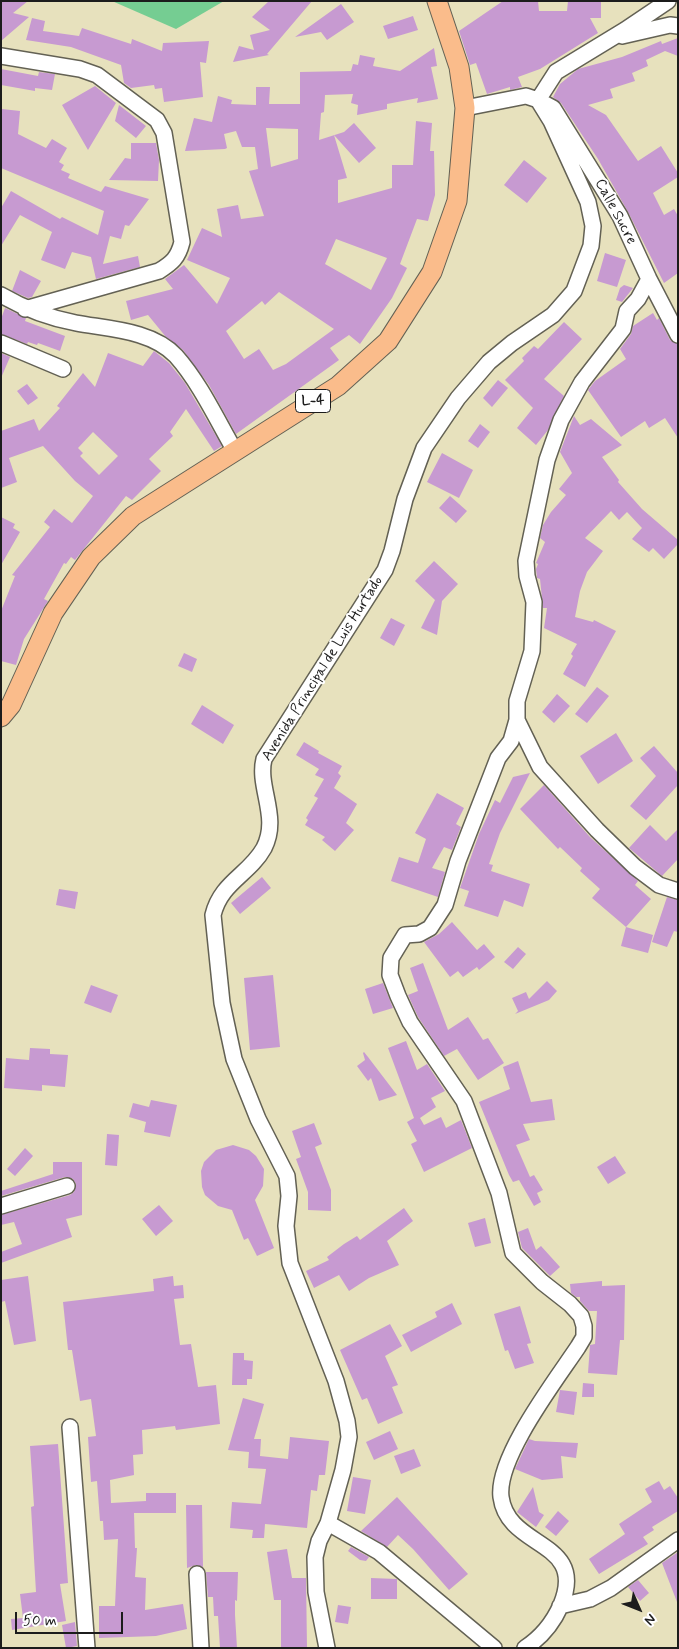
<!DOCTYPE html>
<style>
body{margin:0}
#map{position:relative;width:679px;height:1649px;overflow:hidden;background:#e7e1bd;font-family:Mynerve,sans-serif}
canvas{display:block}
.frame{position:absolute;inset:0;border:2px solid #1c1c1c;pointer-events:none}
.north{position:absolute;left:614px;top:1584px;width:50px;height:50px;-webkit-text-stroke:4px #fff;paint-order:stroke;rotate:134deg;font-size:14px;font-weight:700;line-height:20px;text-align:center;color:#1c1c1c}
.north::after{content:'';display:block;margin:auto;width:18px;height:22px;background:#1c1c1c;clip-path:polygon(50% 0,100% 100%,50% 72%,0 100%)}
.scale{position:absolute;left:15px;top:1612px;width:108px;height:22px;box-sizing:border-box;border:2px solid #1c1c1c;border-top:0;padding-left:6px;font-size:15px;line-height:18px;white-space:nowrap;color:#1c1c1c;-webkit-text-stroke:4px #fff;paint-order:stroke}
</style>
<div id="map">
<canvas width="679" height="1649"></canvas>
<div class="frame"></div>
<div class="north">N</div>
<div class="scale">50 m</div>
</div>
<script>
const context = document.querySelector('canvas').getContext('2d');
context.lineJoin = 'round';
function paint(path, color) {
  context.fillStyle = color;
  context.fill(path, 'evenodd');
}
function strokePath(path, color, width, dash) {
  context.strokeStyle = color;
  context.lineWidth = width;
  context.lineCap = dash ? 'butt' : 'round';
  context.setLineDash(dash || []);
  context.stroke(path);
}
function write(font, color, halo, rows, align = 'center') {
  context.font = font + ' Mynerve,sans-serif';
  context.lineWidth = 4;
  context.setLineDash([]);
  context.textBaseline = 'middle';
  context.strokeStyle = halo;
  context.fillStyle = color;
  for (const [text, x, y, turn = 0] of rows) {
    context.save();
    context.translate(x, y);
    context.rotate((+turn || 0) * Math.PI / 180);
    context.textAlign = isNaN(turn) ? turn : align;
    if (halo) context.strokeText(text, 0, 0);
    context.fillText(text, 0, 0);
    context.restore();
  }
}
const green = new Path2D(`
 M112,1H224L176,29Z`);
const building = new Path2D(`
 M1,1H28L13,13L29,17L1,41Z
 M269,1H312L267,54L269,55L233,62L239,46L254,50L250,35L270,30L252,17Z
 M503,1H538L539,11H567L568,1H601V18H590L598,33L540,69L518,77L522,87L510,90V87L487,94L476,63L470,65L459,31Z
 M341,4L354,22L327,40L321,32L295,37Z
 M413,16L418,30L388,39L383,26Z
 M32,18L45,21L43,31L79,36L82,28L131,44L132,39L162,51L163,43L209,41L206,63L200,62L203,97L164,102L162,88L155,89L154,85L131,88L124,83L121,65L71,47L26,40Z
 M678,38V56L665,51L646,60L648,66L632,73L635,81L610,89L613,98L588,105L606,115L638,161L661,146L678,173V177L653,193L664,215L674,209L678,216V273L664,283L628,212L598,159L561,103L553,97L560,84L578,69L622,57L661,41L662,44Z
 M434,48L437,66L431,67L438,99L417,103L418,98L387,104V109L357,115L358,105L351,103L353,94L325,95L324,112L321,113L319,140L344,132L354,123L376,148L359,163L334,135L347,178L338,180V203L392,188V165H413L416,121L432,123L430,151H434L435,195L428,221L417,219L400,264L407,268L392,298L360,344L349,335L330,348L339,360L236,434L209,385L183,350L166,337L148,315L131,320L126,301L173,289L165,279L184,265L217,304L230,278L187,260L202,228L222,237L217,209L238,205L241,219L264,216L249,171L258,169L255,147H242L236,131L224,134L227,148L225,149L185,151L194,118L212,122L218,96L232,100L231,104L256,105V87H270L269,104H300V72L351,71L353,64L358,65L360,55L375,58L373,66L400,71ZM266,128L298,129V159L271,167ZM336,239L387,258L371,290L325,264ZM279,292L334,329L286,364L273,370L259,349L244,359L226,331L262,301L265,305Z
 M1,69L38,76L39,72L55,74L52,90L35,88V91L1,85Z
 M95,86L116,103L88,150L62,105Z
 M119,105L146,126L136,138L115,121Z
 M2,109L20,111L18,134L46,148L52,139L67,148L59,162L64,165L61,170L70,174L68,178L101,192L105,186L149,199L129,226L125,225L121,239L110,236L103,264L138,256L140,267L96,279L91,257L72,252L65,269L41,260L52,232L20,215L1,246V208L11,191L60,219L62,217L98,235L104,211L1,168Z
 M131,143H156L159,160L158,181L109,180L125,158L131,159Z
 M524,160L547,178L527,203L504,185Z
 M605,253L626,260L617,287L597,281Z
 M20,270L41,281L32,297L28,298L12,291Z
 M624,285L633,288L622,302L616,300L620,288Z
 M5,308L26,318L25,321L65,336L60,351L38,343L37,345L28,342L27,344L1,334V319Z
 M653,313L657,320L659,318L670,340L678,344V438L665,418L649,428L645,421L621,437L588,390L595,381L626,359L620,349L631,334L633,326Z
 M564,322L582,339L544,379L564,396L548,430L536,445L517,428L533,408L505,380L524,361L522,358L534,346L538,349Z
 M154,351L169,363L185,383L222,446L214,451L186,409L170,432L173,436L149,459L161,471L132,500L126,496L75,560L71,557L66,564L64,563L44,599L48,601L24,639L16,665L1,661V611L15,576L12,575L50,527L44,522L54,509L72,523L93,496L75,481L43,446L9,458L17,482L1,488V431L34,419L39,431L60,408L57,406L83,373L95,387L108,353L143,366ZM93,432L118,456L99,475L80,456L83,453L78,448Z
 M1,353L10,357L1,378Z
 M498,380L508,388L492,407L483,398Z
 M27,384L38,398L28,405L17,391Z
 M574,416L580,425L591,419L622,445L602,457L619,480L618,482L642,509L678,540V544L664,559L653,548L649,552L632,539L642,528L627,512L619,520L611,511L585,538L603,551L587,572L580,591L575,617L593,622L594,620L616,631L585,687L563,674L573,656L571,654L577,644L544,628L547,608H543L540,579L537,578L536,569L538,564L536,563L545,542L540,538L543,525L551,512L566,495L559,489L572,473L560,452Z
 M480,424L490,432L478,448L468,441Z
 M442,453L473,470L459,498L427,482Z
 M450,496L467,511L456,523L439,508Z
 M1,517L15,524L13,528L20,532L1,565Z
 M434,561L458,584L442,601L437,635L421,628L435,600L415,581Z
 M391,618L405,625L394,646L380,638Z
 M184,653L197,659L192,672L178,666Z
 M597,687L609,696L587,723L575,714Z
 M557,694L570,706L554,723L542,712Z
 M202,705L234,725L223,744L191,724Z
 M616,733L633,761L598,784L580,756Z
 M304,742L319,751L318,753L342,766L338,773L341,776L334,788L357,804L346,823L354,830L335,851L322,840L325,837L305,825L308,820L306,818L318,798L314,796L324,779L315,775L319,769L296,755Z
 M654,746L678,773V785L646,820L630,806L656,776L640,758Z
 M530,773L500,833L489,864L493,865L491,871L530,884L523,907L504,900L498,917L464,906L469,891L460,888L479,834L495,800L500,803L513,777Z
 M544,785L590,837L638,881L635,885L651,899L626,927L592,898L600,889L580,871L582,868L560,847L558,849L520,809Z
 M437,793L464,808L456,824L461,827L452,850L444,847L432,868L445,872L438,897L391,881L399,857L418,863L426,839L415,833Z
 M650,825L666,841L678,829V859L662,876L629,848Z
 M262,877L271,888L240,914L231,903Z
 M59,889L78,892L75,909L56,905Z
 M667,897L678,900V932L674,931L667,947L652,942Z
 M452,922L477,950L484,944L495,957L479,970L477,967L463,977L458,971L450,977L424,942L439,934Z
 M626,927L653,935L648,953L621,946Z
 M518,947L526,954L513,969L504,962Z
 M423,963L448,1030L468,1017L483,1040L488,1038L504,1063L478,1080L457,1049L444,1056L418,1017L408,995L418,991L410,968Z
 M273,975L280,1047L250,1050L244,978Z
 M547,981L557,991L549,1000L515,1014L518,1011L512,998L526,992L529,999Z
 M383,983L393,1008L373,1014L365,989Z
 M91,985L118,995L111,1013L84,1003Z
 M406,1041L417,1070L427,1064L445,1091L431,1098L436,1107L420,1118L424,1125L441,1117L446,1128L461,1120L472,1148L424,1172L411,1144L417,1141L407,1122L414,1118L388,1048Z
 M30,1048L50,1049V1054L68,1055L65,1087L42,1085V1091L4,1088L6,1058L29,1060Z
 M364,1052L368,1057L397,1095L379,1101L371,1078L368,1081L357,1066L365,1060L363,1053Z
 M518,1061L531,1102L552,1099L555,1120L523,1124L530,1140L516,1145L530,1177L534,1175L543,1190L537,1193L541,1202L534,1206L519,1180L513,1182L509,1175L479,1102L510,1089L503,1067Z
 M151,1100L177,1105L170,1137L144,1132L146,1122L129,1117L133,1103L149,1107Z
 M314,1123L322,1144L315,1147L331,1190V1211L308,1210V1192L296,1159L301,1157L292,1131Z
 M107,1134L119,1135L117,1166L105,1165Z
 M233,1145L249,1150L256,1156L264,1169L263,1186L255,1200L274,1248L257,1256L248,1238L244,1240L232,1210L218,1206L205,1195L202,1187L201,1171L204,1162L216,1150Z
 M25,1148L33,1156L15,1176L7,1169Z
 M615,1156L626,1173L608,1184L597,1167Z
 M53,1162H82V1215L66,1219L72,1237L1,1263V1252L22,1244L14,1222L1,1225V1215L70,1195L74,1192L76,1184L73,1179L65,1177L1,1196V1191L53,1174Z
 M159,1205L173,1221L156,1236L142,1219Z
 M404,1208L413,1221L387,1241L399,1265L369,1278L349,1291L339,1275L314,1288L306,1271L329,1260L327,1257L344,1244L357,1236L360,1240Z
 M485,1218L491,1243L475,1247L468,1223Z
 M528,1228L536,1250L541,1246L560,1267L550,1276L522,1248L518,1232Z
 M28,1276L36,1341L14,1345L5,1301L1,1302V1280Z
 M173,1276L174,1286L183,1285L184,1298L174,1299L180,1345L191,1344L198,1387L216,1385L220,1424L176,1430L175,1426L142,1430L143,1454L133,1455L134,1475L110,1480L111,1503L146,1501V1493H176V1513H134L135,1548H137L135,1577L146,1578L145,1610L183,1604L187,1629L156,1636L99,1638V1606H115L118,1539L104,1540L103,1521H100L97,1481L91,1482L88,1437L96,1436L91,1399L80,1401L72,1350H68L63,1302L154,1291L153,1279Z
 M602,1281V1286L625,1285L624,1340H620L617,1375L588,1373L590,1345L595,1344L597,1311H589L580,1301V1297H576L571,1293L570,1284Z
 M452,1303L462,1324L411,1352L402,1335L437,1317L435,1312Z
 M520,1306L531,1343L527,1344L534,1363L515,1369L508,1350L505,1351L494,1314Z
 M390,1324L402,1346L385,1356L398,1385L392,1387L403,1413L378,1424L367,1398L362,1400L340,1350Z
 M233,1353H244V1360L253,1361L252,1379H247V1385H232Z
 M583,1383L594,1384V1397H582Z
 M560,1390L577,1392L574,1415L556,1412Z
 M243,1398L264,1404L254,1439H261L260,1456L288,1459L290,1437L329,1441L325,1475H319L317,1491L311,1490L307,1528L265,1524L264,1538H252L253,1530L230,1528L232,1502L261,1504L266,1469L248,1468L249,1452L228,1450Z
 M390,1431L398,1449L374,1460L366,1442Z
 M529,1439L535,1441L578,1443L576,1458L561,1456L563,1478L542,1480L515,1469Z
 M58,1444L68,1583L60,1584L66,1621L12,1630L11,1619L23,1618L20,1594L36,1592L31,1507L34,1506L30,1446Z
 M414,1449L421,1466L401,1474L394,1456Z
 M353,1477L371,1480L365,1514L347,1511Z
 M659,1481L664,1490L670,1486L678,1498V1511L652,1527L654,1530L643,1537L648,1544L599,1574L589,1559L625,1534L619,1524L652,1502L645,1489Z
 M533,1487L539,1512L544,1515L536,1527L517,1512Z
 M397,1497L468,1574L449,1590L413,1549L398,1535L387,1547L361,1531Z
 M186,1505H202L203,1567L196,1565L187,1568Z
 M558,1511L569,1521L556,1536L545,1527Z
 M351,1547L369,1557L366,1561L360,1560L348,1551Z
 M287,1549L292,1578H306L307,1648H281V1600H274L267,1552Z
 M678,1552V1602H677L662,1563Z
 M206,1572H238L237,1601L235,1600V1615L237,1648H220L218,1616H214L213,1597H208Z
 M371,1578L397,1579V1599H371Z
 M638,1580L649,1593L640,1601L628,1587Z
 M338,1605L351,1607L348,1624L335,1622Z
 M75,1622L77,1646L66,1648L62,1625Z`);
const minor = new Path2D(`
 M668,1L625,30L556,72L538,100L553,108L620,216L649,279L678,335
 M622,36L670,25L678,26
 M1,56L80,69L97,75L157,120L164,133L182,242C178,258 172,263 159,271L25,309
 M1,295C25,309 49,318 76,323C108,329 152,330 176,356C200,383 217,420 235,451
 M1,343L63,369
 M517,720L540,767L597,830L635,867L659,885L678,891
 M1,1206L67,1186
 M70,1427L87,1648
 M328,1523L379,1552L494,1648
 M197,1574L201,1648
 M560,1606L590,1599L611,1588L678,1540
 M327,1648L316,1592L315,1557L319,1541L328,1523L343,1470L349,1437L347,1421L336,1381L290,1263L286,1226L289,1196L287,1176L258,1119L234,1059L222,1003L213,915C221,882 249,875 264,848C280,817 257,787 264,759L385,570L392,551L405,499L424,448L458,398L489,362L512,343L553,315L574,291L591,246L593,226L588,202L551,121L538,100L526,96L465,108
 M525,1648C542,1637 553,1623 561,1605C588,1539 508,1550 501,1497C496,1458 556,1380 578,1347L584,1337V1326L581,1316L570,1304L542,1282L513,1253L499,1193L464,1101L410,1022L398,996L390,975L391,958L405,935L419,934L430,928L445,905L458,861L498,758L511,741L517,720V701L532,651L534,602L527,576L526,561L547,460L561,420L582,382L623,329L627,311L638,299L649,279`);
const major = new Path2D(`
 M1,717L11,705L53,613L91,557L133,516L338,386L388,341L432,272L457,201L465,108L459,67L437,1`);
const shields = [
 [313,401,35]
];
const shieldNames = [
 ["L-4",313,401]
];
const streetNames = [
 ["Calle Sucre",615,212,62],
 ["Avenida Principal de Luis Hurtado",323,669,-58]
];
paint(green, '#75cd92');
paint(building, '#c79ad1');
strokePath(minor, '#636154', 18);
strokePath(major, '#636154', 21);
strokePath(minor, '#fff', 15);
strokePath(major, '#fabc8b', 19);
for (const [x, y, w] of shields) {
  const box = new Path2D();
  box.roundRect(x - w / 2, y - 11.5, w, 23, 4);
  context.fillStyle = '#fff';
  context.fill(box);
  strokePath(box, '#1c1c1c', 1);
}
write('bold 14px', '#1c1c1c', null, shieldNames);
write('15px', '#1c1c1c', '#fff', streetNames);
</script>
